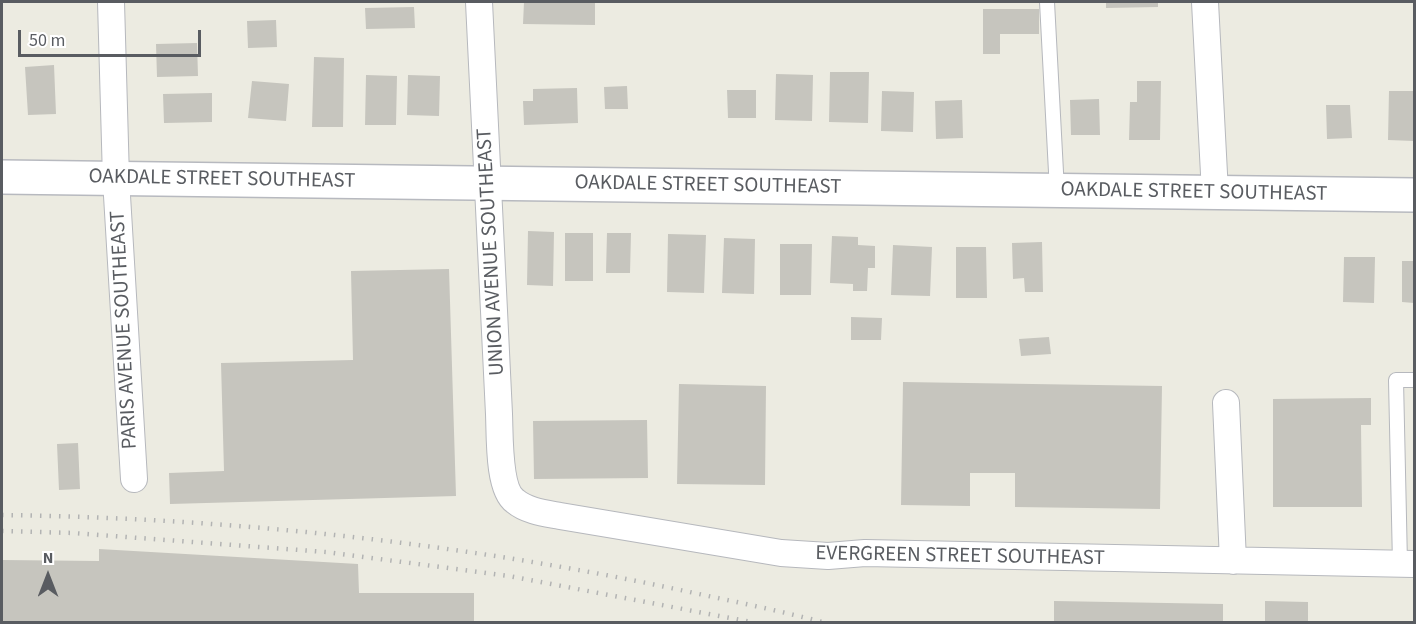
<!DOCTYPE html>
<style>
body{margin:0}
#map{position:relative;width:1416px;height:624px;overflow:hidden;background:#ecebe1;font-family:"Source Sans 3",sans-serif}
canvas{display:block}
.frame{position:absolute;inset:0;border:3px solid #595c61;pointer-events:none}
.north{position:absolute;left:18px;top:546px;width:60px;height:60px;-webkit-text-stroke:4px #fff;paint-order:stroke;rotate:0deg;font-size:16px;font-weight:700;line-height:24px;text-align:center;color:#595c61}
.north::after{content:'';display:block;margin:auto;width:21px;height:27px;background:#595c61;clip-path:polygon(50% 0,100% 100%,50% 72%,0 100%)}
.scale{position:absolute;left:18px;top:30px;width:183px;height:27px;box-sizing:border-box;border:3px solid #595c61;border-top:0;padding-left:8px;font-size:18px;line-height:21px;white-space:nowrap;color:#595c61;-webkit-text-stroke:4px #fff;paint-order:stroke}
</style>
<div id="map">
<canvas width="1416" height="624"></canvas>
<div class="frame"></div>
<div class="north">N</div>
<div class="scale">50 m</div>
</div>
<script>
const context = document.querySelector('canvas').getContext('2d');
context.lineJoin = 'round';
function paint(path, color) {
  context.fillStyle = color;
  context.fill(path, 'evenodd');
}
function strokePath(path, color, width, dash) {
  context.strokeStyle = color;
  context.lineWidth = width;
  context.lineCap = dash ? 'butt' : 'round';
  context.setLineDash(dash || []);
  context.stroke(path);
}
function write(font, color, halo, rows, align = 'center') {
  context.font = font + ' "Source Sans 3",sans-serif';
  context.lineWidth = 5;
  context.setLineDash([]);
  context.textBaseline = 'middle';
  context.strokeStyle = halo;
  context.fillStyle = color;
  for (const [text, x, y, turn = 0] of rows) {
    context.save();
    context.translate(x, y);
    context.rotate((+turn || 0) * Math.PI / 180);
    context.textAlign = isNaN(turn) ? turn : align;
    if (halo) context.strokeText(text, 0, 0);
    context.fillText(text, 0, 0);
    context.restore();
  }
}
const building = new Path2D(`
 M524,2H595V25L523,24Z
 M1106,2H1158V7L1106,8Z
 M414,7L415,28L366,29L365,8Z
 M983,9H1039V34H1000V54H983Z
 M276,20L277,47L248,48L247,21Z
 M197,43L198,76L157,77L156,44Z
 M314,57L344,58L343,127H312Z
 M54,65L56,114L28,115L25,67Z
 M830,72H869L868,123L829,122Z
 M776,74L813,75L812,121L775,120Z
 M366,75L397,76L396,125H365Z
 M408,75L440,76L439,116L407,115Z
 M252,81L289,84L286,121L248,118Z
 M1137,81H1161L1160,140H1129L1130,102H1137Z
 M627,86L628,109H605L604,87Z
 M577,88L578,123L524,125L523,101H533V89Z
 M727,90H756V118H728Z
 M882,91L914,92L913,132L881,131Z
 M1389,91H1414V141L1388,140Z
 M212,93V122L164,123L163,94Z
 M1099,99L1100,135H1071L1070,100Z
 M962,100L963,138L936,139L935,101Z
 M1326,105H1350L1352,138L1327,139Z
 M528,231L554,232L553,286L527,285Z
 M565,233H593V281H565Z
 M607,233H631L630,273H606Z
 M668,234L706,235L704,293L667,292Z
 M832,236L858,237V245L875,246V268H868L867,291H853V284L830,283Z
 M724,238L755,239L754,294L722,293Z
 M1042,242L1043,292H1025L1024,278L1013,279L1012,243Z
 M780,244H812L811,295H780Z
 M893,245L932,247L930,296L891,295Z
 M956,247H986L987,298H956Z
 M1344,257H1375L1374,303L1343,302Z
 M1402,261H1414V303L1402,302Z
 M449,269L456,496L170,504L169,473L224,471L221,363L353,360L351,271Z
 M851,317L882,318L881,340H851Z
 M1049,337L1051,354L1021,356L1019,339Z
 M903,382L1162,386L1160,509L1015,507V473H970V506L901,505Z
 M679,384L766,386L765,485L677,484Z
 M1371,398V425H1361L1362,507H1273V399Z
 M647,420L648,478L534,479L533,421Z
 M78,443L80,489L59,490L57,444Z
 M99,549L358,564L359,593H474V622H2V560L99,561Z
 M1054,601L1223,604V622H1054Z
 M1265,601L1308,602V622H1265Z`);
const lane = new Path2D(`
 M1047,2L1057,191
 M1400,564L1396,380H1414`);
const street = new Path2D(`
 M111,2L116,179L134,479
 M479,2L499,414C500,435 498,489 515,501C527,511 544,513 560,516L781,553L828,556L865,553L1414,564
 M1205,2L1215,193
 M1226,403L1233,561`);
const secondary = new Path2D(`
 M2,177L1414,195`);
const rail = new Path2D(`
 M2,515C230,518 461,543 685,591C731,601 777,610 822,622
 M2,531L73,533L326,552L509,576L751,622`);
const streetNames = [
 ["OAKDALE STREET SOUTHEAST",222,180,1],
 ["OAKDALE STREET SOUTHEAST",708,186,1],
 ["OAKDALE STREET SOUTHEAST",1194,193,1],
 ["UNION AVENUE SOUTHEAST",492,252,-93],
 ["PARIS AVENUE SOUTHEAST",125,330,-93],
 ["EVERGREEN STREET SOUTHEAST",960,557,1]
];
paint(building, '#c6c5be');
strokePath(lane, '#b6b8bd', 16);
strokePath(street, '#b6b8bd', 28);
strokePath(secondary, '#b7b9bf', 36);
strokePath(lane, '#fff', 14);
strokePath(street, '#fff', 26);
strokePath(secondary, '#fff', 33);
strokePath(rail, '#b2b3b3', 4.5, [1.5, 8]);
write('21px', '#595c61', '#fff', streetNames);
</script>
